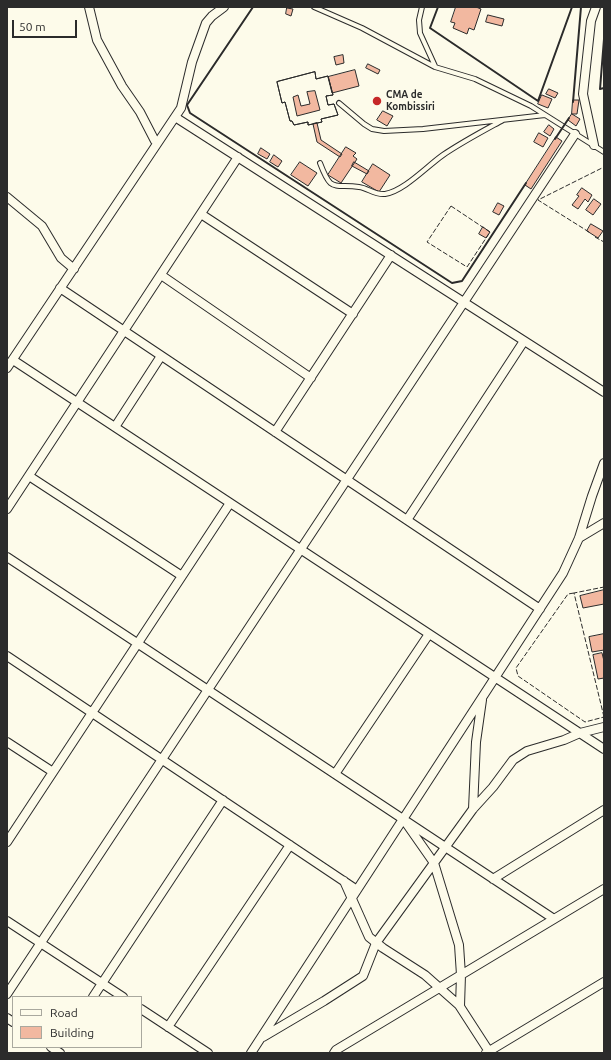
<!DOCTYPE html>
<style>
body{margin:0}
#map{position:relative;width:611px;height:1060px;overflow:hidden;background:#fdfbea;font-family:Ubuntu,sans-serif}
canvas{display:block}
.frame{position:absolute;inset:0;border:8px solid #2b2b2b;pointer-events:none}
.legend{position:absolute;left:12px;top:996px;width:130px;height:52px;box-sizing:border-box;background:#fdfbea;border:1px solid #a9a89e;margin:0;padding:5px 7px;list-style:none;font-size:12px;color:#2b2b2b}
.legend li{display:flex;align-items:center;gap:8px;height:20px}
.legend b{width:20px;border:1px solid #a9a89e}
.scale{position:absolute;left:12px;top:20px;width:65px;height:18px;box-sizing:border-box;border:2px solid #2b2b2b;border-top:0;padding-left:5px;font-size:12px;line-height:14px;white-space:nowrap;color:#2b2b2b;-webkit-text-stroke:3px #fdfbea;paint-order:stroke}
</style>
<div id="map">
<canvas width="611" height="1060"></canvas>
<div class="frame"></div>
<ul class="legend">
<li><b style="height:5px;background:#fdfbea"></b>Road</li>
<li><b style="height:11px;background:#f2b8a0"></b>Building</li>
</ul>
<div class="scale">50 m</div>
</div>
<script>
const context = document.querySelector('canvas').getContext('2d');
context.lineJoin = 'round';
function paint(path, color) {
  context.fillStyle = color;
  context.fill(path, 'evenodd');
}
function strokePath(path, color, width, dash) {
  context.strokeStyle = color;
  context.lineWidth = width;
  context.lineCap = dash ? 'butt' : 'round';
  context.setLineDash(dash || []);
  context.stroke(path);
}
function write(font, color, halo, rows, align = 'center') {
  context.font = font + ' Ubuntu,sans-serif';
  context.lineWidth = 3;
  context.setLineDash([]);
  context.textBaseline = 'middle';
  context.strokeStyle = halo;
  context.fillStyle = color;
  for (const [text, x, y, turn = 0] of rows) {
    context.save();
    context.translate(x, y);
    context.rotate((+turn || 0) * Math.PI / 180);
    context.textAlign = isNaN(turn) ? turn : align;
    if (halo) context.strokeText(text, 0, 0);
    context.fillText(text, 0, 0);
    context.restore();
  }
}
const building = new Path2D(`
 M456,7H476L481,9L474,30L469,28L467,34L453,28L455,23L451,22Z
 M287,8L293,9L291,16L286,14Z
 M488,15L504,19L502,26L486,22Z
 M343,55L344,63L336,65L334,57Z
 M368,64L380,70L378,74L366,68Z
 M355,70L359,86L332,93L328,77Z
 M315,72L316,79L328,76L333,95L326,96L328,105L334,104L338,115L321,119L322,122L308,125V122L294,125L292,121H290L285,102L282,103L277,82ZM315,91L320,110L297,116L293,97L298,95L301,106L310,104L307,92Z
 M315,72L316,79L328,76L333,95L326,96L328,105L334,104L338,115L321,119L322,122L308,125V122L294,125L292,121H290L285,102L282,103L277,82Z
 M549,89L558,93L555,98L546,94Z
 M542,95L552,99L548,108L538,104Z
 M573,100H579L577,114H572Z
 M383,111L393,116L387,126L377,120Z
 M572,114L580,119L576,126L568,120Z
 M317,123L321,140L342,154L340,157L317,142L313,124Z
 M549,125L554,129L550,136L544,132Z
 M539,133L548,138L543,147L534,142Z
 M556,137L562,141L531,189L525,185Z
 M346,147L356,153L353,156L357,159L341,183L328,175Z
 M261,148L270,154L267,159L258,154Z
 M274,155L282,161L278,167L270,162Z
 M300,162L317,173L308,186L291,175Z
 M354,162L369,171L367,174L352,166Z
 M373,164L390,175L379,192L362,182Z
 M582,188L592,195L588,202L585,199L578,209L572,205L579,196L577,195Z
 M594,199L601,204L593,215L586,210Z
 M498,203L504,206L499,215L493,212Z
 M591,224L603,231L598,238L587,231Z
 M483,227L490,232L486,238L479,234Z
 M604,590V604L583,608L580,596Z
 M604,634V650L592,652L589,637Z
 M602,653L604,661V678L598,679L593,655Z`);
const service = new Path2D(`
 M314,7L362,28L435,67L475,79L531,106L604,152
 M422,7L419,20L420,33L435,66
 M339,103L364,124L372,129L384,131L423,129L545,115
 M320,163C331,192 332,184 359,187C368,188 374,195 385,194C404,191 426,167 443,155C462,142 483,131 503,120`);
const minor = new Path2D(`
 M89,7L97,40L122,86L140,112L155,141
 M175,117L604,392
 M594,145L583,94L591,21L596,7
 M7,197L42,226L61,258L74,269
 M201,214L353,314
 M161,275L311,378
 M60,288L540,609
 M13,360L604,749
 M7,368L181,108L192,62L206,23L212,16L224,7
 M115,427L161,356
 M275,432L391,255
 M29,476L182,576
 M7,509L238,157
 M407,520L524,341
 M579,538L604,523
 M7,557L554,919
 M7,656L357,890
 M7,742L53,772
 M335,774L429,634
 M473,809L476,742L482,700
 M7,842L230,503
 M493,879L604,810
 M344,881L369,937L383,948L425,975L460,1006L461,975L459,945L434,863L406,823
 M7,921L123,997
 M7,994L575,134
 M93,997L223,800
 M457,1002L490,1053
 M141,1009L208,1053
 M7,1018L13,1022
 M168,1027L290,845
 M263,1037L324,1001L363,976L376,943L473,809L493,787L513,760L527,751L564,740L580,733L604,727
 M51,1047L60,1053
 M251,1053L563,573L579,538L592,496L604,463
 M334,1053L336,1050L604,889
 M486,1053L604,982`);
const fence = new Path2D(`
 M451,206L490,232L467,267L427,242Z
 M589,232L538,200L604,167
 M595,237L604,242
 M574,593L568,594L516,668L518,676L585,722L604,717
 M604,717L574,593L604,587`);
const wall = new Path2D(`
 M253,7L187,105L190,113L452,283L462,281L526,183
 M438,7L430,28L538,101L572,7
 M604,39L600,89L604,88
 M573,102L581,7
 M555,139L569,118`);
const markers = [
 [377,101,5,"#c62828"]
];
const poiNames = [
 ["CMA de",386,95],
 ["Kombissiri",386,107]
];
paint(building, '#f2b8a0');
strokePath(building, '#2b2b2b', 1);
strokePath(service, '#2b2b2b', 6);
strokePath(minor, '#2b2b2b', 10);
strokePath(service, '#fdfbea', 4);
strokePath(minor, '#fdfbea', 8);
strokePath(fence, '#2b2b2b', 1, [5, 2]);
strokePath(wall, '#2b2b2b', 2);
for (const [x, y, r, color] of markers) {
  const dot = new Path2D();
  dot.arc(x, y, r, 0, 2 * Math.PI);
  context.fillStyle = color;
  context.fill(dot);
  strokePath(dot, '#fdfbea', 1.5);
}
write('bold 10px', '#2b2b2b', '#fdfbea', poiNames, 'left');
</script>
